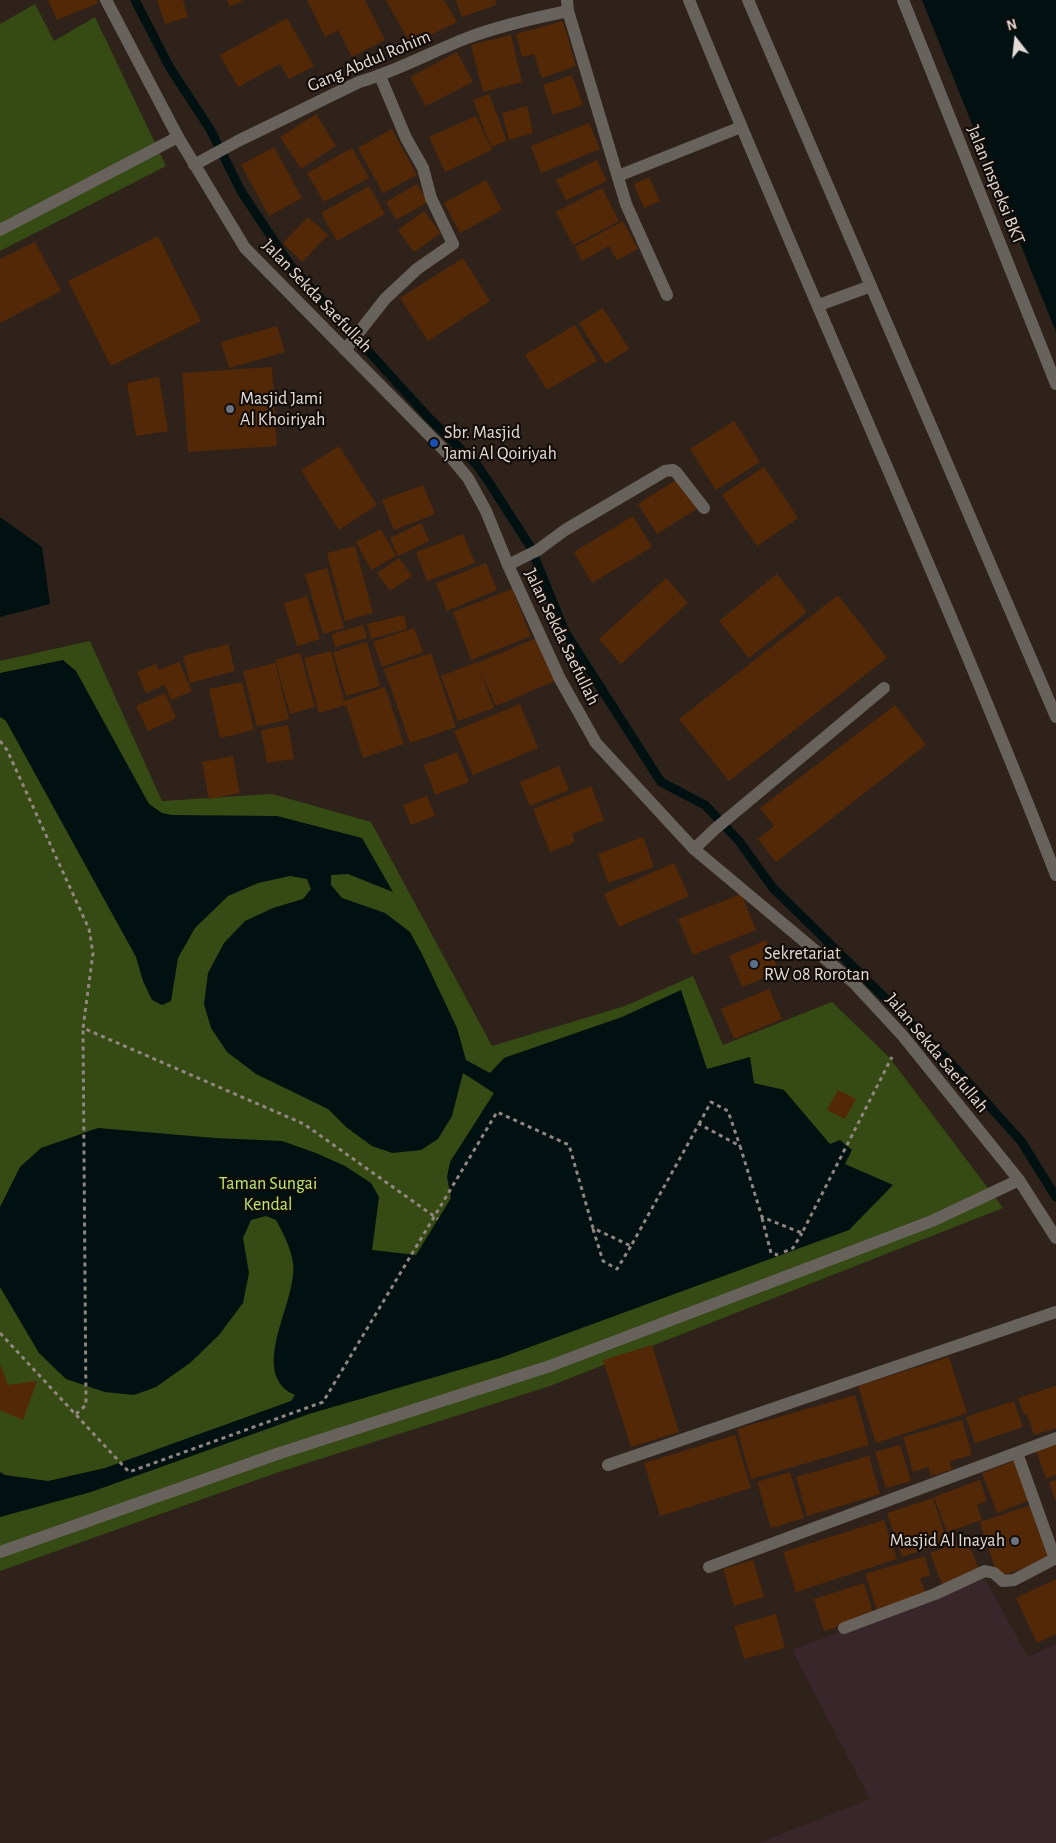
<!DOCTYPE html>
<style>
body{margin:0}
#map{position:relative;width:1056px;height:1843px;overflow:hidden;background:#2f221a;font-family:"Alegreya Sans",sans-serif}
canvas{display:block}
.north{position:absolute;left:991px;top:15px;width:50px;height:50px;-webkit-text-stroke:4px #130d09;paint-order:stroke;rotate:344deg;font-size:14px;font-weight:700;line-height:20px;text-align:center;color:#e5dbd6}
.north::after{content:'';display:block;margin:auto;width:18px;height:22px;background:#e5dbd6;clip-path:polygon(50% 0,100% 100%,50% 72%,0 100%)}
</style>
<div id="map">
<canvas width="1056" height="1843"></canvas>
<div class="north">N</div>
</div>
<script>
const context = document.querySelector('canvas').getContext('2d');
context.lineJoin = 'round';
function paint(path, color) {
  context.fillStyle = color;
  context.fill(path, 'evenodd');
}
function strokePath(path, color, width, dash) {
  context.strokeStyle = color;
  context.lineWidth = width;
  context.lineCap = dash ? 'butt' : 'round';
  context.setLineDash(dash || []);
  context.stroke(path);
}
function write(font, color, halo, rows, align = 'center') {
  context.font = font + ' "Alegreya Sans",sans-serif';
  context.lineWidth = 4.5;
  context.setLineDash([]);
  context.textBaseline = 'middle';
  context.strokeStyle = halo;
  context.fillStyle = color;
  for (const [text, x, y, turn = 0] of rows) {
    context.save();
    context.translate(x, y);
    context.rotate((+turn || 0) * Math.PI / 180);
    context.textAlign = isNaN(turn) ? turn : align;
    if (halo) context.strokeText(text, 0, 0);
    context.fillText(text, 0, 0);
    context.restore();
  }
}
const industrial = new Path2D(`
 M985,1579L1028,1657L1056,1644V1843H759L870,1799L792,1650Z`);
const green = new Path2D(`
 M35,4L54,41L95,17L166,166L0,251V24Z
 M90,641L162,801L272,794L371,822L492,1046L625,1006L693,976L723,1045L832,1002L889,1057L1003,1208L550,1386L276,1473L0,1571V661Z`);
const water = new Path2D(`
 M922,0H1056V332Z
 M0,517L42,547L50,604L0,617Z
 M63,660L76,671L149,804L162,813L172,815L277,816L362,838L393,892L348,874L331,875V885L342,898L385,913L410,932L422,954L457,1028L466,1060L490,1073L504,1058L622,1017L681,990L707,1069L750,1057L754,1083L784,1090L830,1144L840,1140L852,1150L845,1164L893,1185L849,1230L500,1358L309,1414L91,1492L0,1517V1472L5,1475L48,1481L105,1468L291,1401L295,1395C292,1393 288,1392 285,1389C254,1361 298,1298 293,1263C291,1248 283,1233 276,1220L266,1216L251,1220L243,1238L249,1273L243,1303L219,1335L190,1363L156,1387L134,1395L105,1392L66,1379L39,1353L0,1287V1207L20,1167L41,1148L98,1128L215,1138L282,1141L316,1153L345,1166L371,1183L379,1197L372,1250L416,1255L451,1198L447,1177L450,1162L494,1093L463,1073L452,1116L438,1139L421,1150L392,1153L372,1146L346,1127L328,1109L256,1074L227,1052L211,1028L204,1004L208,973L224,943L245,921L273,908L303,899L311,889L307,879L290,876L258,883L228,896L195,928L178,958L171,1001L162,1005L152,1000L143,981L136,957L6,721L0,717V673Z`);
const stream = new Path2D(`
 M135,0L170,68L210,129L241,191L290,265L428,417L477,465L490,484L530,546L565,632L661,782L705,805L739,841L773,888L947,1059L1021,1141L1056,1197`);
const building = new Path2D(`
 M48,0H96L98,3L57,20Z
 M157,0H183L188,17L165,24Z
 M227,0H244L230,7Z
 M307,0H365L385,40L352,57L338,30L325,37Z
 M386,0H444L457,22L411,45Z
 M456,0H495L496,5L462,17Z
 M287,18L314,66L289,79L280,64L238,87L220,55Z
 M563,21L576,66L542,78L534,54L522,57L516,34Z
 M511,35L522,82L483,92L471,45Z
 M457,52L473,82L426,106L410,77Z
 M572,75L583,105L553,115L543,85Z
 M489,94L507,141L491,147L473,100Z
 M527,106L533,133L509,140L502,113Z
 M316,114L336,146L301,169L280,137Z
 M476,116L492,150L445,172L429,137Z
 M589,123L600,149L541,173L531,146Z
 M392,129L417,175L383,193L358,148Z
 M274,147L302,198L269,216L241,165Z
 M352,148L369,178L324,202L307,173Z
 M597,160L607,181L566,200L556,180Z
 M649,177L660,201L644,208L634,184Z
 M486,180L502,210L460,233L444,203Z
 M417,184L428,202L396,220L386,202Z
 M369,186L385,214L337,241L321,213Z
 M602,188L619,221L573,245L556,212Z
 M424,211L441,233L414,252L398,230Z
 M308,217L328,235L302,262L283,243Z
 M623,221L638,249L617,260L609,246L582,261L575,247Z
 M158,236L201,321L111,366L68,281Z
 M35,242L61,291L0,323V259Z
 M463,258L490,301L428,341L400,298Z
 M603,308L629,349L605,364L579,323Z
 M575,325L597,361L547,390L525,355Z
 M277,326L285,352L229,368L221,342Z
 M272,367L277,446L188,452L182,373Z
 M159,377L168,431L136,436L127,383Z
 M734,421L760,462L716,490L690,449Z
 M339,446L377,505L339,530L301,470Z
 M764,467L798,518L757,546L722,495Z
 M679,478L698,508L657,534L638,504Z
 M423,485L435,514L394,530L382,500Z
 M633,516L652,547L592,583L574,552Z
 M421,523L429,541L398,556L390,538Z
 M381,529L396,556L371,570L356,542Z
 M463,534L475,563L427,581L416,552Z
 M355,546L373,613L345,621L327,553Z
 M399,558L412,576L390,591L377,573Z
 M486,563L497,590L447,611L436,583Z
 M327,568L344,628L323,634L305,574Z
 M777,574L807,612L749,658L719,621Z
 M666,578L688,603L621,664L599,639Z
 M512,589L531,636L471,660L453,612Z
 M838,595L887,658L729,781L679,719Z
 M307,596L320,639L297,646L284,603Z
 M404,615L407,629L371,639L367,624Z
 M363,625L367,638L335,647L332,634Z
 M414,628L423,652L382,667L373,642Z
 M539,637L557,680L496,706L477,663Z
 M367,642L380,686L346,696L333,652Z
 M228,644L235,671L190,683L183,656Z
 M331,651L344,701L385,687L404,744L363,758L346,705L319,713L304,658Z
 M300,653L315,707L290,714L275,660Z
 M431,653L456,727L410,743L384,669Z
 M179,662L192,691L171,700L165,685L146,693L137,672L156,664L159,670Z
 M477,662L494,708L458,721L441,676Z
 M275,663L289,719L257,727L243,671Z
 M242,682L254,730L220,738L209,689Z
 M165,693L176,718L148,731L136,706Z
 M520,704L538,748L473,775L454,731Z
 M895,705L926,745L776,862L758,839L774,826L760,808Z
 M288,725L294,759L267,763L261,730Z
 M457,752L469,782L435,795L424,765Z
 M233,756L240,793L209,799L202,762Z
 M559,766L569,790L530,806L520,782Z
 M591,786L604,820L572,834L575,842L550,852L533,809Z
 M427,796L435,816L411,825L403,805Z
 M643,837L654,867L608,883L598,854Z
 M674,863L689,896L619,927L604,894Z
 M741,894L756,930L693,955L678,919Z
 M766,940L779,972L742,987L729,956Z
 M769,989L782,1019L734,1039L721,1009Z
 M838,1090L856,1099L845,1119L827,1110Z
 M652,1345L679,1432L631,1447L603,1360Z
 M949,1357L967,1413L876,1443L858,1386Z
 M0,1364L8,1385L37,1381L23,1420L0,1410Z
 M1056,1386V1428L1034,1435L1027,1414L1024,1415L1018,1398Z
 M855,1395L869,1445L751,1479L737,1429Z
 M1014,1401L1023,1427L975,1443L966,1417Z
 M962,1420L972,1455L950,1461L952,1470L931,1476L928,1467L913,1472L903,1437Z
 M735,1435L751,1488L660,1516L644,1463Z
 M1056,1444V1475L1046,1479L1036,1450Z
 M900,1445L911,1481L886,1488L875,1452Z
 M869,1456L880,1494L807,1516L796,1477Z
 M1014,1461L1030,1500L997,1513L982,1473Z
 M790,1472L804,1518L771,1528L757,1482Z
 M980,1480L987,1501L977,1505L982,1520L947,1532L934,1497Z
 M1056,1480V1502L1049,1482Z
 M933,1498L947,1542L902,1557L887,1513Z
 M1031,1505L1050,1559L998,1577L980,1522Z
 M884,1520L897,1559L796,1592L783,1552Z
 M967,1539L980,1573L943,1587L930,1553Z
 M925,1556L930,1575L920,1578L926,1596L877,1610L865,1574Z
 M753,1560L764,1597L734,1606L723,1569Z
 M1056,1579V1634L1037,1643L1016,1598Z
 M864,1583L874,1616L824,1631L814,1599Z
 M776,1614L785,1648L744,1659L734,1626Z`);
const path = new Path2D(`
 M0,741L7,750L89,929L93,953L83,1028L304,1124L438,1219
 M699,1124L711,1102L728,1111L740,1146
 M762,1218L771,1253L778,1255
 M593,1229L603,1261L617,1269L631,1246
 M784,1252L793,1248L802,1233
 M0,1333L129,1472L323,1402L497,1112L569,1145L593,1228L631,1246L699,1124L740,1146L762,1217L802,1233L892,1057
 M76,1414L86,1405L83,1028`);
const service = new Path2D(`
 M0,230L178,137
 M0,1552L277,1454L550,1366L932,1221L1019,1180`);
const minor = new Path2D(`
 M567,0L568,11L626,204L667,295
 M689,0C808,293 941,580 1056,875
 M748,0L1056,717
 M194,165L238,141L359,82C397,71 431,52 467,38C499,26 534,18 568,11
 M618,176L741,127
 M819,305L871,286
 M345,350L385,299L417,269L453,244L431,198L423,168L406,138L380,76
 M508,565L538,550L565,530L665,471L673,470L676,472L704,508
 M694,849L715,829L884,688
 M1017,1453L1055,1559
 M608,1465L1056,1312
 M709,1567L1056,1438
 M844,1628L935,1594L985,1571L994,1573L1003,1581L1014,1580L1056,1558`);
const tertiary = new Path2D(`
 M106,0L178,137L245,248L448,454L468,478L486,511L508,565L560,679L596,743L694,849L854,983L903,1036L1019,1180L1056,1238
 M903,0L1056,384`);
const markers = [
 [230,409,5,"#6b7280"],
 [434,443,5,"#1a4fb4"],
 [754,964,5,"#5c6f8a"],
 [1015,1541,5,"#6b7280"]
];
const streetNames = [
 ["Gang Abdul Rohim",369,61,-23],
 ["Jalan Inspeksi BKT",996,185,68],
 ["Jalan Sekda Saefullah",317,296,46],
 ["Jalan Sekda Saefullah",562,637,64],
 ["Jalan Sekda Saefullah",937,1053,50]
];
const poiNames = [
 ["Masjid Jami",240,399],
 ["Al Khoiriyah",240,420],
 ["Sbr. Masjid",444,433],
 ["Jami Al Qoiriyah",444,454],
 ["Sekretariat",764,954],
 ["RW 08 Rorotan",764,975],
 ["Masjid Al Inayah",1005,1541,"right"]
];
const parkNames = [
 ["Taman Sungai",268,1184],
 ["Kendal",268,1205]
];
paint(industrial, '#39262b');
paint(green, '#364a13');
paint(water, '#011112');
strokePath(stream, '#011112', 9);
paint(building, '#532807');
strokePath(path, '#918680', 3, [4, 4]);
strokePath(service, '#68625d', 12);
strokePath(minor, '#68625d', 12);
strokePath(tertiary, '#68625d', 12);
for (const [x, y, r, color] of markers) {
  const dot = new Path2D();
  dot.arc(x, y, r, 0, 2 * Math.PI);
  context.fillStyle = color;
  context.fill(dot);
  strokePath(dot, '#130d09', 2);
}
write('18px', '#e5dbd6', '#130d09', streetNames);
write('18px', '#e5dbd6', '#130d09', poiNames, 'left');
write('18px', '#bbe971', '#130d09', parkNames);
</script>
